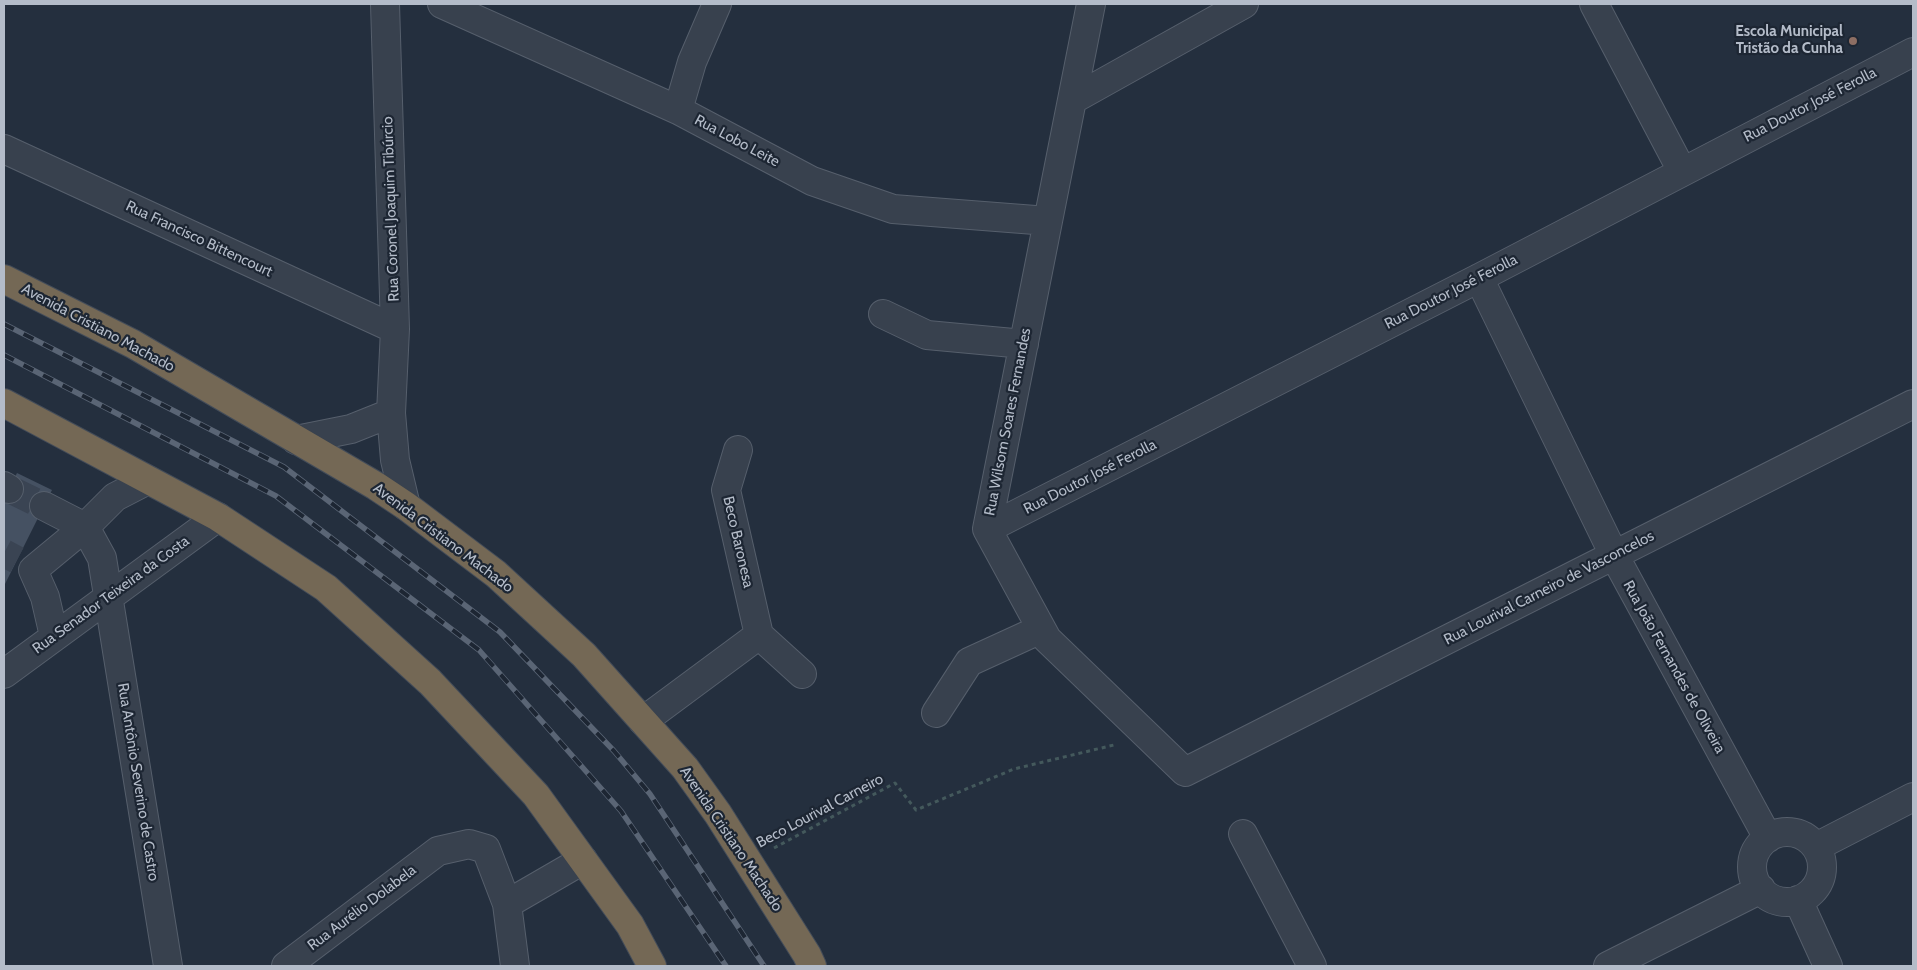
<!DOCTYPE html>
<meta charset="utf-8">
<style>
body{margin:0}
#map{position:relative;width:1917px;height:970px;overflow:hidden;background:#242f3e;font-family:Cabin,sans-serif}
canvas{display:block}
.frame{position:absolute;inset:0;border:5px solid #b4bcc9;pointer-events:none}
</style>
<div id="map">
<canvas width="1917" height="970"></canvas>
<div class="frame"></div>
</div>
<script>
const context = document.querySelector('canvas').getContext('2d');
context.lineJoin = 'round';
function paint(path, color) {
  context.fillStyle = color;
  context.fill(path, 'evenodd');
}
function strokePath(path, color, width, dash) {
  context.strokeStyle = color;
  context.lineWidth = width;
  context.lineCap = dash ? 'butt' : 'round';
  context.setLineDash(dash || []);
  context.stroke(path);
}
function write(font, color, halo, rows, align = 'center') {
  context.font = font + ' Cabin,sans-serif';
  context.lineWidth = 4.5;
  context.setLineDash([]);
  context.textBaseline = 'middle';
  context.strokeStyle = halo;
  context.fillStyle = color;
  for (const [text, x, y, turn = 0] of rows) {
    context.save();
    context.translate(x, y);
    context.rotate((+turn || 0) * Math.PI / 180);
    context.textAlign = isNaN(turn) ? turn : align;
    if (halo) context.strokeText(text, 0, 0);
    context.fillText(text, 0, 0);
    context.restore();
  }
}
const building = new Path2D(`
 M17,473L52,490L4,586V499Z`);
const minorTunnel = new Path2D(`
 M9,489L44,506
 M4,553L17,560`);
const path = new Path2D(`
 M774,848L895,783L916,810L1014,769L1114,745`);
const minor = new Path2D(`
 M385,4L395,329L391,413L395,460L406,506
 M442,4L678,110L812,181L893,209L1048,221
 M1091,4L987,529L1047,639L1185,772L1913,404
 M1594,4L1682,171
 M1072,100L1244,4
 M678,110L692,62L717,4
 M4,149L395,329
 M1479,278L1614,555L1768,838
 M883,314L927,335L1024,344
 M296,440L351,429L391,413
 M738,450L726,490L759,635L802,674
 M4,486L9,489
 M44,506L85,527L115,497L148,480
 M987,529L1479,278L1913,52
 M54,636L45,597L33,570L85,527L102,558L168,966
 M4,674L218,517
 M936,713L969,662L1041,629
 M643,721L759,635
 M1752 867a35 35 0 1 1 70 0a35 35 0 1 1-70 0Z
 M1243,834L1312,966
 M1816,847L1913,797
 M1798,900L1828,966
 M507,904L583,860
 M286,966L438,851L469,844L486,849L507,904L515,966
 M1608,966L1761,889`);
const highway = new Path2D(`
 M4,279L133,344L376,486L406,506L496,574L584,655L685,768L718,814L807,955L812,966
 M4,403L218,517L326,588L430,682L536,795L630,925L652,966`);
const rail = new Path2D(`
 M4,324L284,467L500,632L614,751L650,794L764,966
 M4,355L276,496L479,650L621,811L726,966`);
const markers = [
 [1853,41,5,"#8d6e63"]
];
const poiNames = [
 ["Escola Municipal",1843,32],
 ["Tristão da Cunha",1843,49]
];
const streetNames = [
 ["Rua Doutor José Ferolla",1810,105,-27],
 ["Rua Lobo Leite",737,141,28],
 ["Rua Coronel Joaquim Tibúrcio",391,209,-92],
 ["Rua Francisco Bittencourt",199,239,25],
 ["Rua Doutor José Ferolla",1451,292,-27],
 ["Avenida Cristiano Machado",98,328,28],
 ["Rua Wilsom Soares Fernandes",1008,422,-79],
 ["Rua Doutor José Ferolla",1090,477,-27],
 ["Avenida Cristiano Machado",443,538,37],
 ["Beco Baronesa",738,542,77],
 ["Rua Lourival Carneiro de Vasconcelos",1549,588,-27],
 ["Rua Senador Teixeira da Costa",111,595,-36],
 ["Rua João Fernandes de Oliveira",1674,667,61],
 ["Rua Antônio Severino de Castro",138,782,81],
 ["Beco Lourival Carneiro",820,811,-28],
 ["Avenida Cristiano Machado",731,839,56],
 ["Rua Aurélio Dolabela",362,908,-37]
];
paint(building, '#455162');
strokePath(minorTunnel, '#3a4453', 28, [28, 14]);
strokePath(minor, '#565f6c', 30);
strokePath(highway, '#434c59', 30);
strokePath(path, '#44595c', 3, [4, 4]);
strokePath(minor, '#38414e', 28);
strokePath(highway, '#746855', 28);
strokePath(rail, '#5a6575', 5.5);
strokePath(rail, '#1d2633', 4, [11]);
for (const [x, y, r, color] of markers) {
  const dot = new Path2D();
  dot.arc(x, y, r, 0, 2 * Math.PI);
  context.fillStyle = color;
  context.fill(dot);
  strokePath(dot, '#1d2633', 2);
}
write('bold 15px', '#b4bcc9', '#1d2633', poiNames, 'right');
write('15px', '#b4bcc9', '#1d2633', streetNames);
</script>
